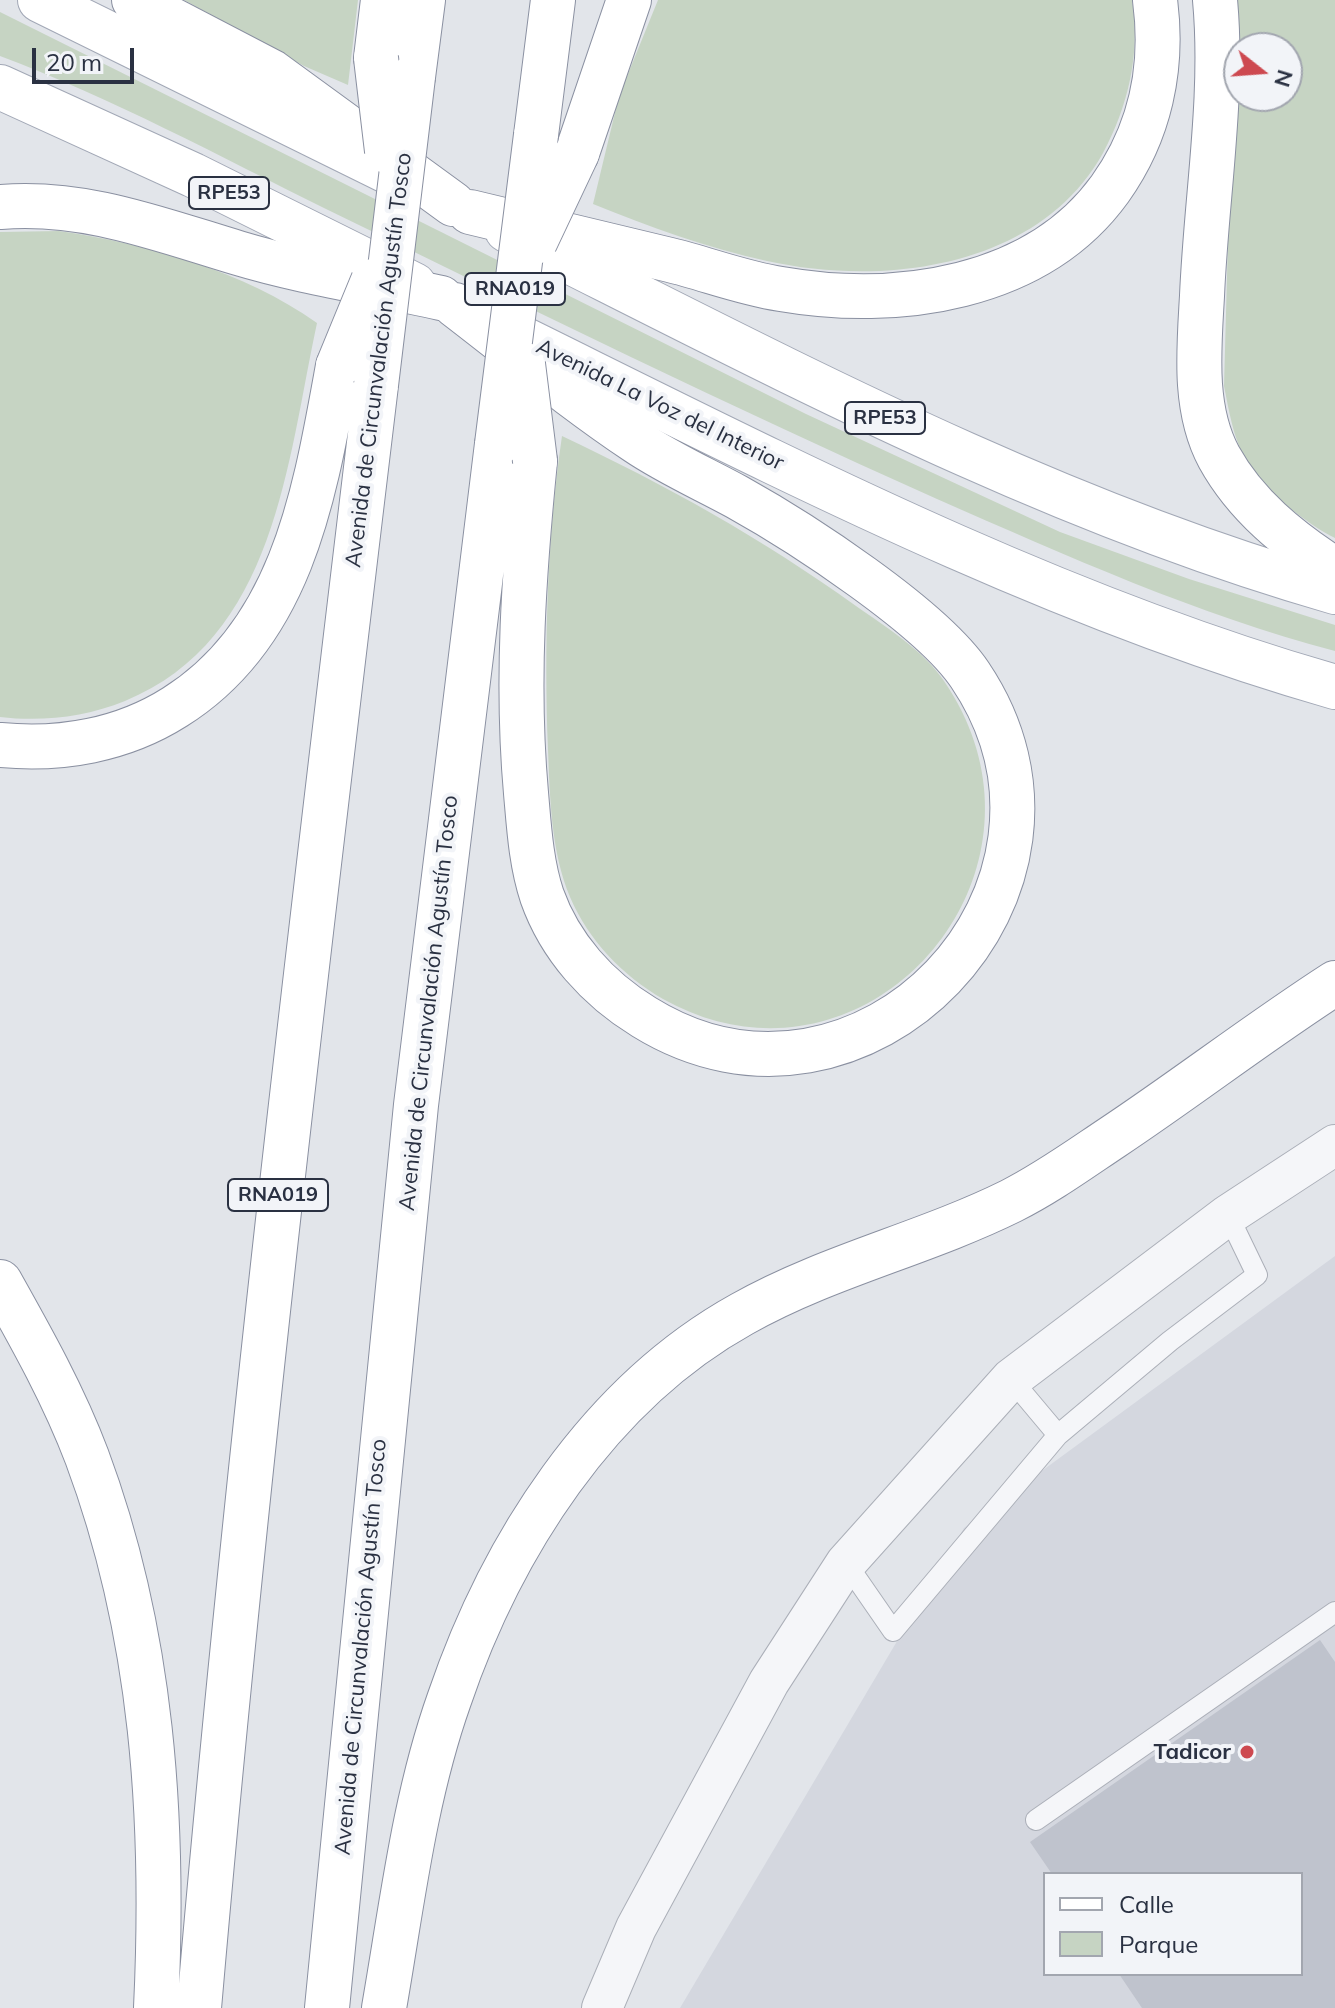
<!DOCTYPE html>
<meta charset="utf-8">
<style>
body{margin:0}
#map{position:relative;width:1335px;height:2008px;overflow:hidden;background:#e2e5ea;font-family:Mulish,sans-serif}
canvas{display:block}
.legend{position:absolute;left:1043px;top:1872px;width:260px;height:104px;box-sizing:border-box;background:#f2f4f8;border:2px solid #a2a6af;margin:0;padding:10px 14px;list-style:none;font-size:24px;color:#2a3142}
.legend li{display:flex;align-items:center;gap:16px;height:40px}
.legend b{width:40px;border:2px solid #a2a6af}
.north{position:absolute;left:1223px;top:32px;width:80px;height:80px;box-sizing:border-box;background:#f2f4f8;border:2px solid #a2a6af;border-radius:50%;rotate:107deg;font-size:22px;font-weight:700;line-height:32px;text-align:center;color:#2a3142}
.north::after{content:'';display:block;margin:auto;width:28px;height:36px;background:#cd4950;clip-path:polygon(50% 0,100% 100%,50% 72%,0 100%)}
.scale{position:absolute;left:32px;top:48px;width:102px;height:36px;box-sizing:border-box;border:4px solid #2a3142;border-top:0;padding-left:10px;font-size:24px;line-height:28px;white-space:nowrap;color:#2a3142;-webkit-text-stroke:6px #f2f4f8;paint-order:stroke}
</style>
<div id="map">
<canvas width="1335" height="2008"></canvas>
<ul class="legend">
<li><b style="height:10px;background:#fff"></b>Calle</li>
<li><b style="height:22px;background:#c6d4c3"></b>Parque</li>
</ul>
<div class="north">N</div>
<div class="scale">20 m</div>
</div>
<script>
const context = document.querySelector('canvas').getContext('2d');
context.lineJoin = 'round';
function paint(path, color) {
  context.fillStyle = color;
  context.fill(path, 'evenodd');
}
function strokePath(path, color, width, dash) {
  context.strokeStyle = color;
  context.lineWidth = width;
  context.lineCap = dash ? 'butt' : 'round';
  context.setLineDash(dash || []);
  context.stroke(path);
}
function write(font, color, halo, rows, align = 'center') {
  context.font = font + ' Mulish,sans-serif';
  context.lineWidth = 8;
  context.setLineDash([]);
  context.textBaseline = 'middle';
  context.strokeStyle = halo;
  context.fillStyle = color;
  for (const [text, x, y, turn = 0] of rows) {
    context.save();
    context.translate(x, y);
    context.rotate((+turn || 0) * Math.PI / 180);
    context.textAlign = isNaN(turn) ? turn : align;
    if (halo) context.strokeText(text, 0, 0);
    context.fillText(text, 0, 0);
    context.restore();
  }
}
const built = new Path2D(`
 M1335,1256V2008H680L964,1528ZM1045,1874H1301V1974H1045Z`);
const green = new Path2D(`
 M184,0H358L348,85L304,66Z
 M658,0H1132C1141,52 1128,107 1103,153C1039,268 885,287 767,261C707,248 650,227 593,204L619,96Z
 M1231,0H1335V538C1308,525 1258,486 1245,459C1233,436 1229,411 1224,386L1233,56ZM1239,48H1287V96H1239Z
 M0,12L806,414L1060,532L1189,579L1335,625V651C1198,615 1067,556 937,499C731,407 529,308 326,209C219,156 112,98 0,56Z
 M59,231C147,244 244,271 317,323C287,462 276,639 125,701C86,717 42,722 0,717V232Z
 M562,436C666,485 763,539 856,606C886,627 923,650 944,681C1076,874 865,1112 663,999C622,975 589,941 570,897C551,851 550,798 548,750C544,645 547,539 562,436Z`);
const building = new Path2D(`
 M1320,1640L1335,1662V2008H1142L1119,1974H1301V1874H1052L1030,1842Z`);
const service = new Path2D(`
 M1011,1379L1058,1435
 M846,1563L893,1631L1058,1435L1170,1341L1257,1275L1228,1215
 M1036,1820L1335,1612`);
const minor = new Path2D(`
 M602,2008L636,1928L769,1682L846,1563L1011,1379L1228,1215L1335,1145`);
const primary = new Path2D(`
 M40,0L391,173
 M0,87L193,175L414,285
 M507,230C777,365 1044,509 1335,592
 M501,328C771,461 1044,604 1335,687`);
const motorway = new Path2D(`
 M134,0L272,72L453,204
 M1215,0C1224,97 1206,199 1202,296C1199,349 1193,409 1219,457C1246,506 1289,540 1335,570
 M376,58L383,0
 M413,77L423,0
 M536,135L553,0
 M577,153L629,0
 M0,207C84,200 158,229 238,253C304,273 374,283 441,298
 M470,212C536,228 603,244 670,260C707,269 742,283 781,289C897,309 1037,290 1110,189C1150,133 1164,68 1155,0
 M455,305C515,351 574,400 637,442C668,463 704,479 737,497C800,532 931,617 970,675C1114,889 862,1152 644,1017C598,989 560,947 542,896C531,863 529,827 526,793C516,682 524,571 535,461
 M0,745C61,751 123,740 175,707C293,633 315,492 338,366
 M0,1282C32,1339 64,1396 87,1457C153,1634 165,1820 156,2008
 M199,2008C246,1465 311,925 376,385
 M327,2008L416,1105L497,444
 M384,2008C402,1905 414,1799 449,1700C501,1547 598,1394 742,1314C827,1266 924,1244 1011,1201C1047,1183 1080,1159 1113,1137C1188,1087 1259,1032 1335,983`);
const motorwayBridge = new Path2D(`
 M376,58L387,151
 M535,242L577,153
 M523,364L535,461
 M338,366L373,281
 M376,385L413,77
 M497,444L536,135`);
const markers = [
 [1247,1752,8,"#cd4950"]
];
const shields = [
 [229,193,80],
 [515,289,100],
 [885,418,80],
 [278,1195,100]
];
const shieldNames = [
 ["RPE53",229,193],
 ["RNA019",515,289],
 ["RPE53",885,418],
 ["RNA019",278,1195]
];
const streetNames = [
 ["Avenida de Circunvalación Agustín Tosco",379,360,-83],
 ["Avenida La Voz del Interior",660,405,26],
 ["Avenida de Circunvalación Agustín Tosco",429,1003,-84],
 ["Avenida de Circunvalación Agustín Tosco",361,1647,-85]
];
const poiNames = [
 ["Tadicor",1231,1752]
];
paint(built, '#d4d7df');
paint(green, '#c6d4c3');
paint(building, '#bfc3cd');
strokePath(service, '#abafb8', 22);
strokePath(minor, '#abafb8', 42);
strokePath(primary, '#a2a8b6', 46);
strokePath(motorway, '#8a90a1', 46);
strokePath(service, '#f5f6f9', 20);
strokePath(minor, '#f5f6f9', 40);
strokePath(primary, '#fff', 44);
strokePath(motorway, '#fff', 44);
strokePath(motorwayBridge, '#8a90a1', 46, []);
strokePath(motorwayBridge, '#fff', 44);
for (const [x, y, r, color] of markers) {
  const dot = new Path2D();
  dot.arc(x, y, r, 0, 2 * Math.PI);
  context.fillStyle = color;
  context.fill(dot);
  strokePath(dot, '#f2f4f8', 3);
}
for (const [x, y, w] of shields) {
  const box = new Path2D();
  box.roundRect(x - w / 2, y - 16, w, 32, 6);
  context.fillStyle = '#f2f4f8';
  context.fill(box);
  strokePath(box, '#2a3142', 2);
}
write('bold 20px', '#2a3142', null, shieldNames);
write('22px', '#2a3142', '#f2f4f8', streetNames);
write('bold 22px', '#2a3142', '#f2f4f8', poiNames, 'right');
</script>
